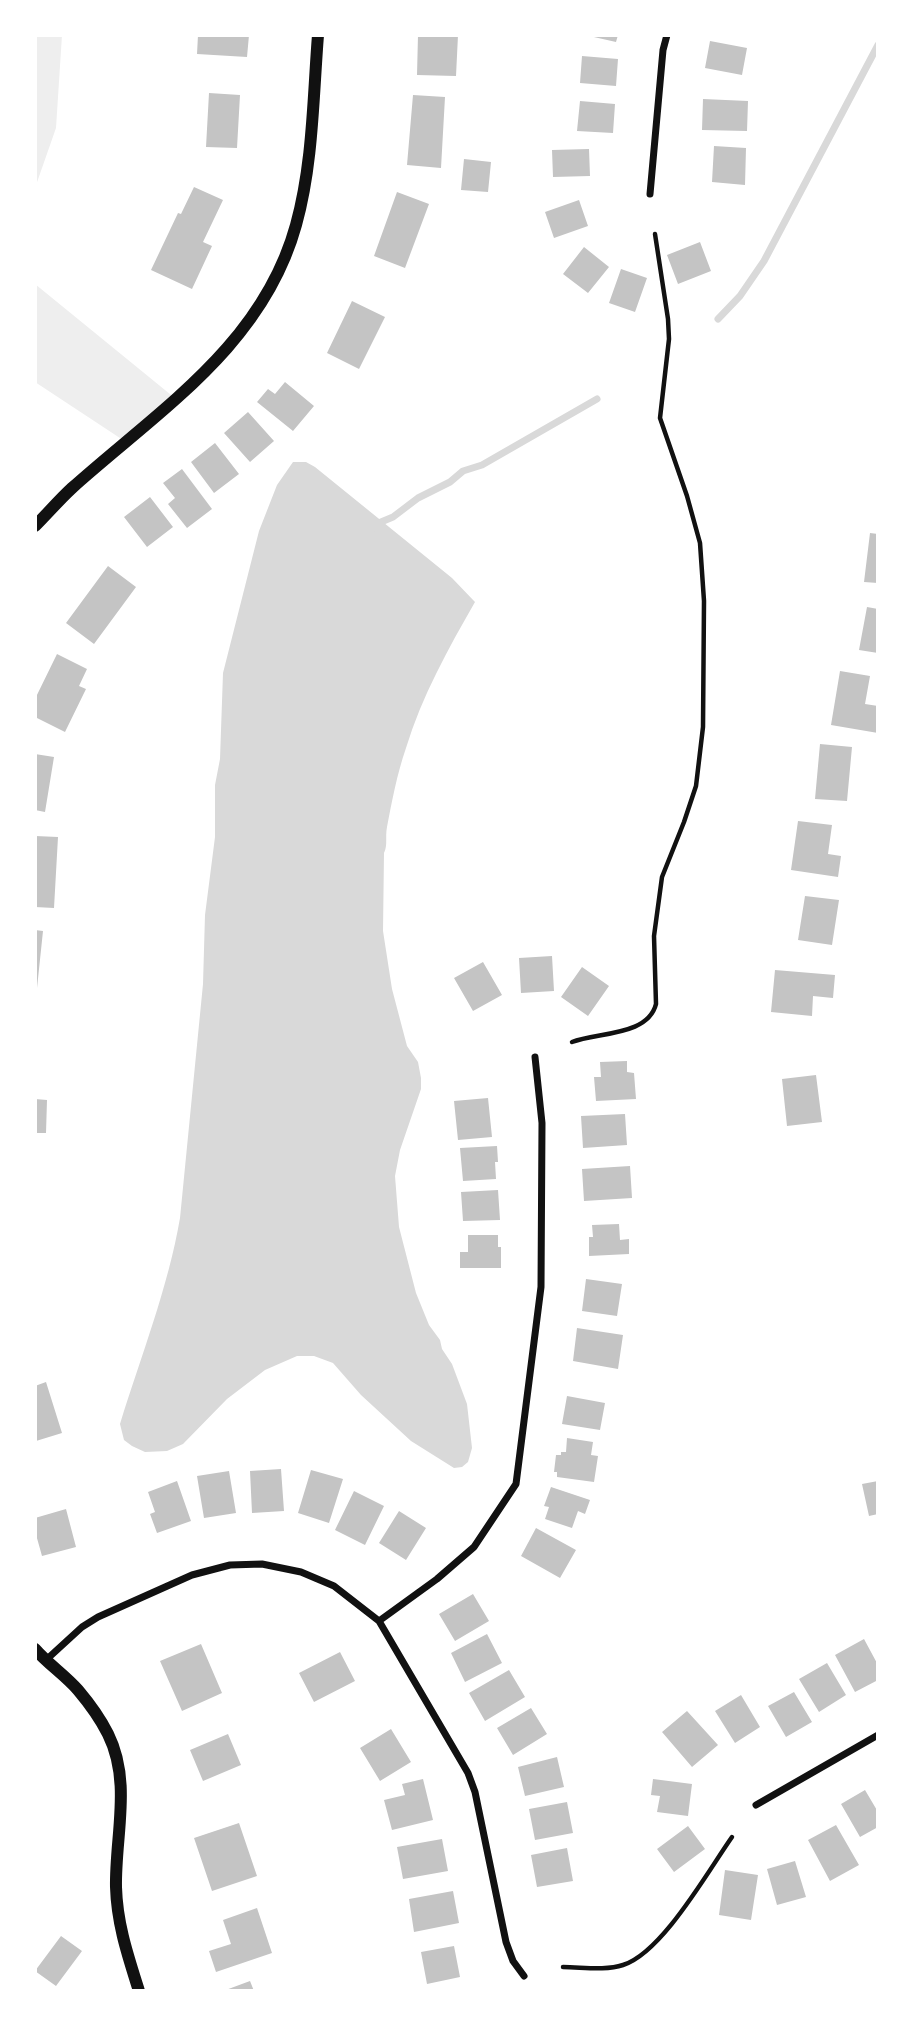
<!DOCTYPE html>
<style>
body{margin:0}
#map{position:relative;width:913px;height:2026px;overflow:hidden;background:#fff;font-family:"Libre Baskerville",serif}
canvas{display:block}
.frame{position:absolute;inset:0;border:37px solid #fff;pointer-events:none}
</style>
<div id="map">
<canvas width="913" height="2026"></canvas>
<div class="frame"></div>
</div>
<script>
const context = document.querySelector('canvas').getContext('2d');
context.lineJoin = 'round';
function paint(path, color) {
  context.fillStyle = color;
  context.fill(path, 'evenodd');
}
function strokePath(path, color, width, dash) {
  context.strokeStyle = color;
  context.lineWidth = width;
  context.lineCap = dash ? 'butt' : 'round';
  context.setLineDash(dash || []);
  context.stroke(path);
}
const green = new Path2D(`
 M35,35H62L56,128L35,188Z
 M35,284L176,399L126,442L35,382Z`);
const water = new Path2D(`
 M293,462H306L315,467L452,578L475,602C448,649 422,696 406,748C397,774 392,801 387,827C385,837 388,845 384,853L383,931L392,989L407,1046L418,1062L421,1078V1089L400,1150L395,1176L399,1227L416,1293L429,1325L440,1340L442,1349L452,1364L467,1404L472,1448L468,1462L462,1467L454,1468L411,1441L361,1395L333,1363L314,1356H297L265,1370L227,1399L183,1444L167,1451L145,1452L132,1446L124,1440L120,1424C141,1356 168,1288 180,1218L203,984L205,915L215,837V785L220,759L223,673L259,531L277,485Z`);
const stream = new Path2D(`
 M718,319L740,296L764,261L878,45
 M375,528L381,522L393,517L418,498L450,482L463,471L482,465L597,399`);
const building = new Path2D(`
 M198,35H249L247,57L197,54Z
 M418,35H458L456,76L417,75Z
 M585,35H618L616,42Z
 M710,41L747,48L742,75L705,68Z
 M582,56L618,59L616,86L580,83Z
 M209,93L240,95L237,148L206,147Z
 M413,95L445,97L441,168L407,165Z
 M703,99L748,101L747,131L702,130Z
 M580,101L615,104L613,133L577,131Z
 M714,146L746,148L745,185L712,182Z
 M589,149L590,176L553,177L552,150Z
 M464,159L491,162L488,192L461,190Z
 M194,187L223,200L203,242L212,246L192,289L151,270L178,213L181,214Z
 M397,192L429,204L405,268L374,256Z
 M579,200L588,226L554,238L545,212Z
 M700,242L711,271L678,284L667,255Z
 M584,247L609,267L588,293L563,274Z
 M621,269L647,278L635,312L609,303Z
 M352,301L385,317L359,369L327,353Z
 M285,382L314,406L293,431L257,402L268,389L275,394Z
 M248,412L274,441L250,462L224,433Z
 M215,443L239,474L214,493L191,462Z
 M182,469L212,509L187,528L168,504L175,498L163,483Z
 M150,497L173,527L147,547L124,517Z
 M870,533L878,534V583L864,582Z
 M108,566L136,587L94,644L66,623Z
 M867,607L878,609V653L859,650Z
 M57,654L87,669L79,686L86,689L65,732L35,717V699Z
 M840,671L870,676L865,704L878,706V733L831,725Z
 M820,744L852,747L847,801L815,799Z
 M35,754L54,757L45,812L35,810Z
 M798,821L832,825L828,854L841,856L838,877L791,870Z
 M35,836L58,837L54,908L35,907Z
 M805,896L839,900L832,945L798,940Z
 M35,930L43,931L37,988H35Z
 M552,956L554,991L521,993L519,958Z
 M483,962L502,995L473,1011L454,978Z
 M582,967L609,986L588,1016L561,997Z
 M775,970L835,975L833,998L813,996L812,1016L771,1012Z
 M627,1061V1072L634,1073L636,1099L596,1101L594,1077H601L600,1062Z
 M816,1075L822,1122L787,1126L782,1079Z
 M488,1098L492,1137L458,1140L454,1101Z
 M35,1099L47,1100L46,1133H35Z
 M625,1114L627,1145L583,1148L581,1116Z
 M497,1146L498,1162H495L496,1179L463,1181L460,1148Z
 M630,1166L632,1198L584,1201L582,1169Z
 M498,1190L500,1220L463,1221L461,1192Z
 M619,1224L620,1240L629,1239V1254L589,1256V1237H593L592,1225Z
 M468,1235H498V1247H501V1268H460V1252H468Z
 M586,1279L622,1284L617,1316L582,1311Z
 M577,1328L623,1335L618,1369L573,1361Z
 M46,1382L62,1433L36,1441L35,1386Z
 M567,1396L605,1403L600,1430L562,1424Z
 M567,1438L593,1442L591,1455L598,1456L594,1482L557,1477V1472H554L556,1455H561V1452H566Z
 M281,1469L284,1511L252,1513L250,1471Z
 M311,1470L343,1479L329,1523L298,1513Z
 M229,1471L236,1513L204,1518L197,1476Z
 M177,1481L191,1521L157,1533L150,1514L155,1512L148,1492Z
 M878,1481V1514L869,1516L862,1484Z
 M551,1487L590,1500L585,1514L578,1511L572,1528L545,1519L549,1507L544,1506Z
 M354,1491L384,1506L365,1545L335,1530Z
 M66,1509L76,1547L42,1556L35,1531V1518Z
 M399,1511L426,1528L406,1560L379,1543Z
 M536,1528L576,1550L560,1578L521,1556Z
 M473,1594L489,1621L455,1641L439,1614Z
 M487,1634L502,1663L465,1682L451,1653Z
 M864,1639L878,1665V1680L855,1692L835,1655Z
 M201,1644L222,1693L182,1711L160,1661Z
 M340,1652L355,1681L314,1702L299,1673Z
 M827,1663L846,1695L819,1712L799,1679Z
 M509,1670L525,1697L485,1721L469,1693Z
 M794,1692L812,1722L786,1737L768,1706Z
 M741,1695L760,1727L735,1743L715,1711Z
 M531,1708L547,1734L513,1755L497,1728Z
 M687,1711L718,1745L692,1767L662,1732Z
 M391,1729L411,1762L380,1781L360,1748Z
 M228,1734L241,1765L203,1781L190,1750Z
 M557,1757L564,1787L525,1796L518,1767Z
 M423,1779L433,1820L392,1830L384,1800L405,1795L402,1784Z
 M653,1779L692,1784L688,1816L657,1812L660,1796L651,1795Z
 M865,1790L878,1812V1827L860,1837L841,1804Z
 M567,1802L573,1833L535,1840L529,1809Z
 M239,1823L257,1876L212,1891L194,1838Z
 M836,1825L859,1865L830,1881L808,1840Z
 M688,1826L705,1849L674,1872L657,1849Z
 M442,1839L448,1871L403,1879L397,1847Z
 M567,1848L573,1881L537,1887L531,1855Z
 M795,1861L806,1897L777,1905L767,1869Z
 M725,1870L758,1875L751,1920L719,1915Z
 M453,1891L459,1923L414,1932L409,1899Z
 M257,1908L272,1953L216,1972L209,1951L231,1944L223,1920Z
 M61,1936L82,1951L56,1986L35,1971Z
 M454,1946L460,1977L427,1984L421,1952Z
 M250,1981L254,1991H223Z`);
const path = new Path2D(`
 M572,1042C598,1032 648,1036 656,1004L654,936L662,877L684,822L696,786L703,727L704,601L700,543L687,496L660,418L669,339L668,319L655,234
 M563,1967C582,1967 605,1971 623,1965C662,1953 708,1871 732,1837`);
const minor = new Path2D(`
 M650,194L663,50L667,35
 M379,1621L437,1579L474,1547L516,1484L541,1287L542,1123L535,1057
 M46,1660L82,1627L98,1617L192,1575L230,1565L262,1564L301,1572L334,1586L379,1621L468,1773L475,1792L506,1942L513,1961L524,1976
 M756,1805L878,1735`);
const tertiary = new Path2D(`
 M35,526C47,514 59,500 72,488C159,410 263,345 296,225C313,164 313,98 318,35
 M35,1649C48,1664 65,1675 78,1690C89,1703 100,1718 108,1734C132,1782 115,1836 116,1887C117,1924 128,1956 139,1991`);
paint(green, '#eee');
paint(water, '#d9d9d9');
strokePath(stream, '#d9d9d9', 7);
paint(building, '#c4c4c4');
strokePath(path, '#111', 4.5);
strokePath(minor, '#111', 7);
strokePath(tertiary, '#111', 12);
</script>
